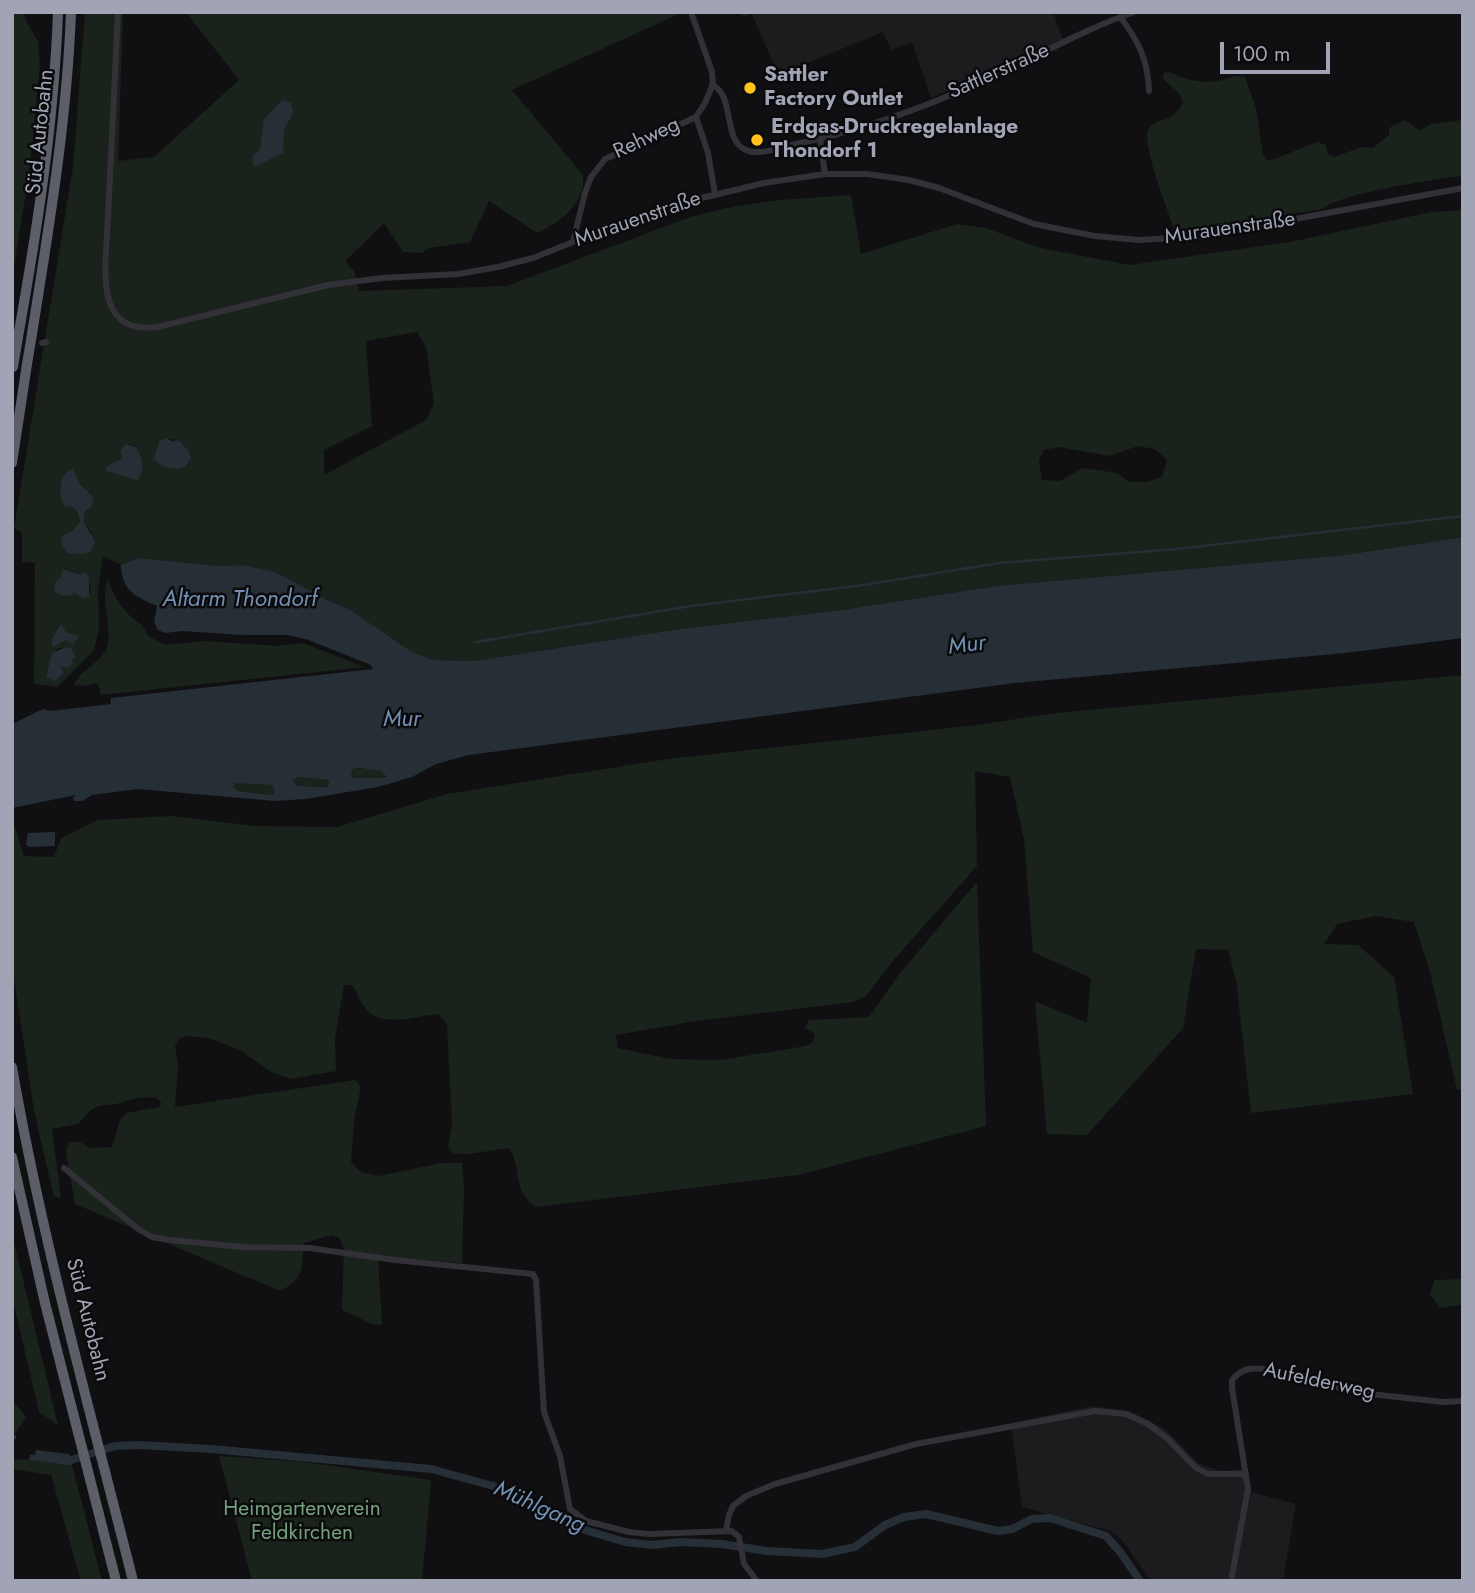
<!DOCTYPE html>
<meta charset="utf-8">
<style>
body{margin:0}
#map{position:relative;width:1475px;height:1593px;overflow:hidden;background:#101012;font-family:Jost,sans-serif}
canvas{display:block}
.frame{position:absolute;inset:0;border:14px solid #a0a4b4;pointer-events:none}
.scale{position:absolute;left:1220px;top:42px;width:110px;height:32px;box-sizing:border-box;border:4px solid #a0a4b4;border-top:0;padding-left:9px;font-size:21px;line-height:24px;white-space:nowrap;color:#a0a4b4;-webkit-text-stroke:5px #0b0b0d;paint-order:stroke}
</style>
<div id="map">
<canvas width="1475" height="1593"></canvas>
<div class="frame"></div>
<div class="scale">100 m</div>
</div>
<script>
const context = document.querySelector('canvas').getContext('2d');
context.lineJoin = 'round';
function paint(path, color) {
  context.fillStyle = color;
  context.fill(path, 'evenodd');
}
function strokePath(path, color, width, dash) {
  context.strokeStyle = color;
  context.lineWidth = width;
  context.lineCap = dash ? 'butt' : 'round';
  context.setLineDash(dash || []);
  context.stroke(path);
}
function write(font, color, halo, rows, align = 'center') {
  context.font = font + ' Jost,sans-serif';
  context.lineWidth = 5;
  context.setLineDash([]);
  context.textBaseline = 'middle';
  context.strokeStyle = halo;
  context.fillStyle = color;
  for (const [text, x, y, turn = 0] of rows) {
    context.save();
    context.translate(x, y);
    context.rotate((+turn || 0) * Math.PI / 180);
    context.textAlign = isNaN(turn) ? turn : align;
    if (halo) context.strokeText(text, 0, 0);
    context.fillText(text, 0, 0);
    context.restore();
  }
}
const built = new Path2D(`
 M741,12H1053L1063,40L931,98L912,42L891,50L883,32L778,75L752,14L742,17Z
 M1092,1406L1130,1411L1165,1429L1199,1464L1221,1471L1248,1469L1251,1492L1296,1504L1283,1581H1151L1122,1540L1111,1531L1022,1507L1011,1423Z`);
const green = new Path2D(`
 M12,12H24L25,19L38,42L40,65L29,175L12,278Z
 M85,12H123L118,161L154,157L239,80L186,12H683L512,90L583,175C586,203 560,223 537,233L489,201L470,242L429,248L422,253L403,252L384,223L345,261L354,271L359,291L507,286L685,219C742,201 792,199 851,195L861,254L957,224L986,228L1040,248L1130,265L1290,242L1432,212L1463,210V537L1345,555L997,586L841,610L680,629L474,661L434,660L412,652L349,609L241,565L219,566L137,558L121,565L103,556L98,590L99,629L94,650L58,687L34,684L35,563L22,562V533L14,528L73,167ZM417,332L426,347L434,404L426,420L324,475V450L372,426L366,341ZM167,439L179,440L189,451L160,465ZM125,444L133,445L138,450L106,469L122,457L120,451ZM1138,446L1155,449L1167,460L1162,477L1147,482H1129L1117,473L1083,468L1060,481L1042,480L1039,461L1043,450L1060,447L1109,456ZM73,469L81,485L94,497L92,506L84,513V522L92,534L73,531L80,521L77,511L71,505ZM62,569L77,573L89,580L91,593L75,594L54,585L61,577ZM65,647L71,648V659L61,666L64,673L46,677L57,649Z
 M1170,72C1188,81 1202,84 1222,80C1231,78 1236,75 1245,77L1256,108L1263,155L1266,160H1272L1317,142L1326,145L1327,153L1334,157L1362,147L1373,148L1389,135V128L1405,120L1420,131L1431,124L1463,120V176C1431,180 1345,192 1322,209L1188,231L1174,229C1169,212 1139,139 1149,128C1161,115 1170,126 1183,102L1179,93L1163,79L1164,73Z
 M108,579C113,593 118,604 129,615C139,624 142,622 148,636L165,645L204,641L278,646L303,643L364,667L101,695L98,683L84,686L74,685C80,669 102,663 107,647C113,625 99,600 108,579Z
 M1463,675V1089L1457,1090L1430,972L1414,922L1376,916L1337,924L1324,944L1358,945L1394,977L1413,1094L1251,1113L1236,980L1228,950L1196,949L1183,1028L1087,1135L1047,1134L1035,1001L1087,1023L1091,978L1033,952L1024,839L1010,777L975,771L977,866L892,962L866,996L853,1002L696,1021L616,1035L618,1048L670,1059L721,1060L806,1046L813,1042L815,1034L805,1028L809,1020L869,1017L900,973L977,882L986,1126L798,1175L536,1207C511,1190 523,1169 509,1148L468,1154L453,1153L448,1147L452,1125L447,1025L439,1014C416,1015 380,1031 363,1005C359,999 357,992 352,985H344L335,1039L336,1071L291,1079L271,1072L240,1050L209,1038L185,1036L178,1040L175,1047L178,1063L175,1107L355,1080L361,1087L354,1119L351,1162L360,1172L379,1176L442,1163H462L464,1190L462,1263L378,1256L382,1325L372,1324L342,1310L344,1248L339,1238L332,1235L304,1243C301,1268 305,1279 280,1291L75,1204L66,1152L68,1144C77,1139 81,1142 89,1148L112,1147L120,1120L126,1113L160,1107L161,1102L157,1098L141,1097L116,1104L99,1106L92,1109L78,1124L52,1129L61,1198L54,1197L34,1111L12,965V817L24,856L54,857L61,838L98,820L171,816L255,826L337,827L447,794L668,759L977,725L1056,713Z
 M359,768L381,771L386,775L384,778H353L351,775L353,769Z
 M298,777L328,780L329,784L327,787L297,786L293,781Z
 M235,782L272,785L275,791L272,795L238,791L233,788Z
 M12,1234L58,1425L39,1412L12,1296Z
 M1463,1279V1304L1441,1308L1430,1295L1434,1280Z
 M12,1404L17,1405L26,1417L12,1438Z
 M219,1456L304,1462L431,1480L422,1581H252Z
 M22,1459L72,1465L102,1581H81L51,1475L12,1469V1461Z`);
const water = new Path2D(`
 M282,100L291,103L293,113L284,130L283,153L256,166L253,165L252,157L260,149L264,119Z
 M166,438L172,441L179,440L189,451L191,459L185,467C172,471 163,468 154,459L159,442Z
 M125,444L136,447C142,457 146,471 137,480L106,471L107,467L122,458L120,451Z
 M73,469L81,485L94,497L92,506L84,513V522L95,542L91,551L84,554L67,553L61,544L62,536L73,531L80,521L77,511L71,506L66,507L61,501C61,488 58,474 73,469Z
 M1463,537V638L1345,653L1015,683L469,755L436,764L412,777L378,787L305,799L275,801L138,789L92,795L82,801H74L73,798L76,795L12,808V724L43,709L51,711L111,704V698L373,669L371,665L306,639L287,635H242L182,631L165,633L158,630L154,622L157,606C136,597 121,590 121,565L137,558L219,566L241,565L275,572L327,600L349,609L412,652L434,660L474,661L680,629L841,610L997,586L1345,555ZM359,768L381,771L386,776L384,778H353L351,774L353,769ZM298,777L328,780L329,784L327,787L297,786L293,781ZM235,783L272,785L275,791L272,795L238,791L233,788Z
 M62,569L79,574L86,572L89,580V597L84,598L74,593L72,596L60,595L55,592L54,584L61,577Z
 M61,624L66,632L79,636L73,644L66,640L52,647V639Z
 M66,647L71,648L76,658L71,660L73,663L69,668L61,666L64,673L55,681L46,677L52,653Z
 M55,832V846L29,847L26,844L28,833Z
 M36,1450L69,1454L72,1465L29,1460L30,1455H35Z`);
const stream = new Path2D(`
 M476,642L691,606L864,585L999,563L1177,549L1463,516`);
const canal = new Path2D(`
 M60,1460L68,1461L115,1446L138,1445L211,1449L431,1469L493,1486L540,1507L565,1524L625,1542L653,1545L680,1542L722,1544L767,1551L822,1554L855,1547L885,1525L904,1517L926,1514L998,1531L1012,1529L1032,1519L1050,1518L1106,1536L1121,1553L1140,1581`);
const minor = new Path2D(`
 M118,12C114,81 111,149 108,217C107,242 101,287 112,308C122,327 138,329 158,327L328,285L382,278L458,274L498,267L533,258L633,218L677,204L764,183L825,174H867L909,180L939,188L1034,224L1095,236L1139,240L1203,236L1463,188
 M1120,17C1139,41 1148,61 1149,91
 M712,85C736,94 721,144 749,151C763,155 782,147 796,144C861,131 923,108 983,81C1033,59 1082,30 1134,12
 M696,117L708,153L715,194
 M820,139L825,174
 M573,242L585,193L591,177L605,159L696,117L705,103L713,84L712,72L691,12
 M42,343L46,342
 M64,1168L138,1229L152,1237L170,1240L243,1247L309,1248L395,1260L533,1274L536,1280L544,1412L560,1456L570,1509L586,1521L629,1532L649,1534L732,1531L739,1537L744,1564L757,1581
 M12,1438L13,1437
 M726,1530L729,1515L733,1506L746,1496L775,1484L916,1444L1095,1411L1126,1414L1148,1424L1168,1439L1195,1467L1207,1474H1246
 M1231,1581L1248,1489L1232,1388V1380C1242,1367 1255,1367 1270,1370L1361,1393L1443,1402L1463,1401`);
const motorway = new Path2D(`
 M32,334C49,227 67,120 71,12
 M18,337C37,230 54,122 58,12
 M12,463L27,364
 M12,1067C42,1240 90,1410 133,1581
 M12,1157L45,1303L116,1581`);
const motorwayBridge = new Path2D(`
 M27,364L32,334
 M13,367L18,337`);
const markers = [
 [750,88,7,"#ffc31b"],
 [757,140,7,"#ffc31b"]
];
const streetNames = [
 ["Sattlerstraße",999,72,-24],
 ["Süd Autobahn",41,132,-84],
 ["Rehweg",647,139,-25],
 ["Murauenstraße",638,220,-19],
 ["Murauenstraße",1230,229,-8],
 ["Süd Autobahn",87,1320,76],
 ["Aufelderweg",1319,1382,12]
];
const poiNames = [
 ["Sattler",764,76],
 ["Factory Outlet",764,100],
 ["Erdgas-Druckregelanlage",771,128],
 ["Thondorf 1",771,152]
];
const parkNames = [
 ["Heimgartenverein",302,1510],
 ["Feldkirchen",302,1534]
];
const waterNames = [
 ["Altarm Thondorf",240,600],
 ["Mur",967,646,-7],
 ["Mur",402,720],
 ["Mühlgang",539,1508,24]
];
paint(built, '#1c1c1f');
paint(green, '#1a221c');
paint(water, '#262e36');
strokePath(stream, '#262e36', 2.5);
strokePath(canal, '#262e36', 8);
strokePath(minor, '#313137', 6);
strokePath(motorway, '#5c5f68', 10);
strokePath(motorwayBridge, '#5c5f68', 10);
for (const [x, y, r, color] of markers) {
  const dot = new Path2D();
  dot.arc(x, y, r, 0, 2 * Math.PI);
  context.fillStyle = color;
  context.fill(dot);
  strokePath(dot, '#0b0b0d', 2.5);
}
write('21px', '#a0a4b4', '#0b0b0d', streetNames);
write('bold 21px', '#a0a4b4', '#0b0b0d', poiNames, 'left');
write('21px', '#75a17b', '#0b0b0d', parkNames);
write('italic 23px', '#7390b3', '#0b0b0d', waterNames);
</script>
